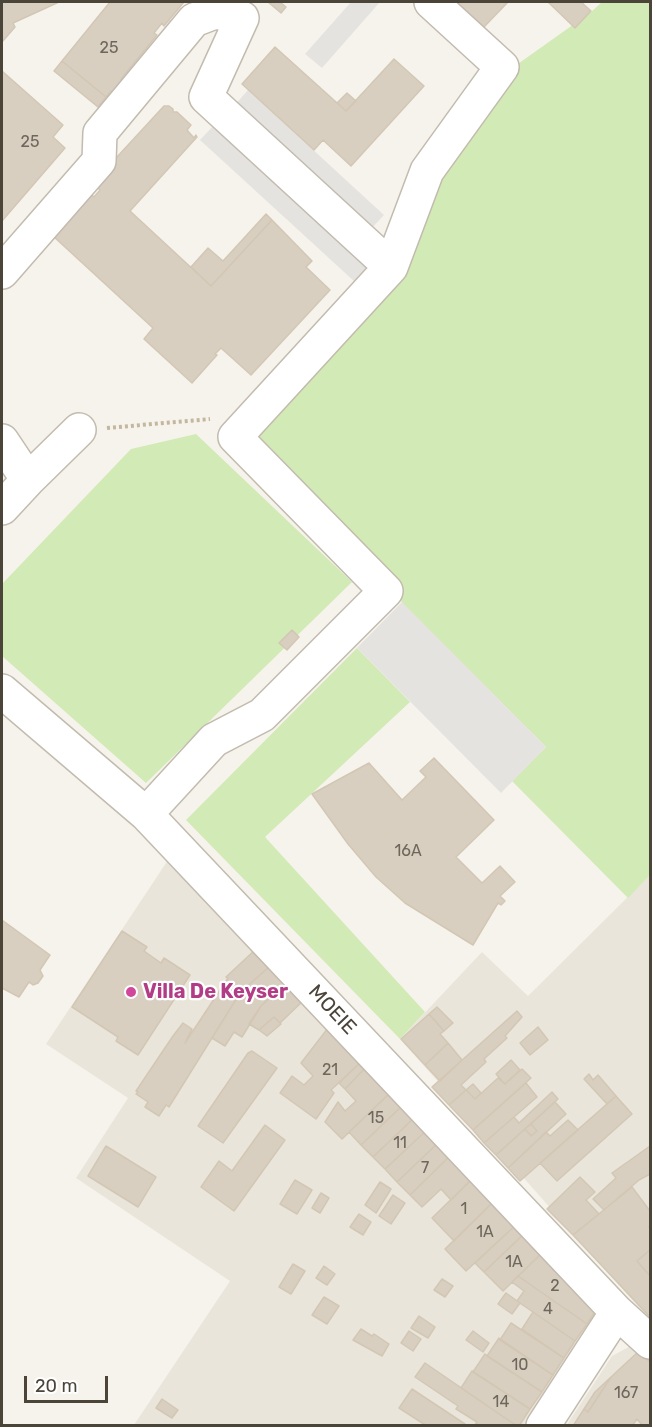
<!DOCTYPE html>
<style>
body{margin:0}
#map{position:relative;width:652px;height:1427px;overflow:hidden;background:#f6f3ec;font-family:Rubik,sans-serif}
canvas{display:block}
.frame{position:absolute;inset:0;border:3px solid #4b4439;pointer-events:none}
.scale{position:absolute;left:24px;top:1376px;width:84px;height:27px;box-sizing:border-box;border:3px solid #4b4439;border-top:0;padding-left:8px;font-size:18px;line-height:21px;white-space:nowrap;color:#4b4439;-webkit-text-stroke:4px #fff;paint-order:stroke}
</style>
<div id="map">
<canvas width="652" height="1427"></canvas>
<div class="frame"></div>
<div class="scale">20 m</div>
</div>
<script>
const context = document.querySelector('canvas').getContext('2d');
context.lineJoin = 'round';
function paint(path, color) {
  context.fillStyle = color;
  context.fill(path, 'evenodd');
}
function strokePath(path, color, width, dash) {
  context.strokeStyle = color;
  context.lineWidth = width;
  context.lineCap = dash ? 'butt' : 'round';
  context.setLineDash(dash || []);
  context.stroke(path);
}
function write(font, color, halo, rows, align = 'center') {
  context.font = font + ' Rubik,sans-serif';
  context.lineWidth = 4.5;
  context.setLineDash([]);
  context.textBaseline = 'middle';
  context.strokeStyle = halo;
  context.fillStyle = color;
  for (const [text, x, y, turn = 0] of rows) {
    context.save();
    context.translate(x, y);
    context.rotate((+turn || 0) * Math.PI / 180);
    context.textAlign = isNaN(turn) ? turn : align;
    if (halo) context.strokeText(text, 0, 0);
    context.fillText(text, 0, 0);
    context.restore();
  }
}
const residential = new Path2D(`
 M172,854L605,1312L529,1425H134L230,1281L76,1178L128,1098L46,1044Z
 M650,875V1320L400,1039L482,952L528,996Z
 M634,1344L650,1361V1425L566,1426L612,1356Z`);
const green = new Path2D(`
 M602,2H650V875L628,898L512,781L546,747L402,603L396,584L250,437L515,66L591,12Z
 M196,434L352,582L146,783L2,656V584L131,449Z
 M357,648L410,702L265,837L425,1012L400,1039L186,820Z`);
const parking = new Path2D(`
 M351,2H380L322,68L305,54Z
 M248,90L384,215L370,230L234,106Z
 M215,124L369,266L355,282L200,140Z
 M402,602L546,747L501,793L357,648Z`);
const building = new Path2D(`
 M2,2H59L13,23L15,27L2,42Z
 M110,2H184L164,26L162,23L154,33L157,35L121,79L124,82L115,94L111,91L106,97L62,61Z
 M268,2H280L286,7L281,13Z
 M456,2H508L483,28Z
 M548,2H581L591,11L575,28Z
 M275,47L346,111L394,59L424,86L351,166L323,140L314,150L242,84Z
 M62,61L106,97L98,107L54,71Z
 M2,71L63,125L53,137L65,148L2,221Z
 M347,93L356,101L346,111L337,103Z
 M164,106H169L173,109V112H177L191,125L187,130L194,138L196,135L197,137L130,211L211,286L272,220L312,261L306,267L330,290L251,375L221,348L215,354L217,355L192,383L144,339L153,328L53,236L92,195L94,197L100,190L93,183Z
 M266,214L272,220L211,286L191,267L208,248L223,261Z
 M292,630L299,637L287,650L279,643Z
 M434,758L494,820L456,857L482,883L500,866L515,882L500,896L505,901L501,905L498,903L473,945L405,903L376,877L348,844L312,794L369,763L402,800L426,777L420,771Z
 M2,920L50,955L40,970L43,976L38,983L33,985L29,982L19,997L2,988Z
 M122,931L147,947L144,951L161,963L164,958L190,975L138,1055L116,1041L118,1037L72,1007Z
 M256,949L271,965L240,993L169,1107L166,1105L159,1116L145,1107L148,1102L136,1094L138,1092L136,1091L173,1036L183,1023L192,1029L185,1043L228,978L226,977Z
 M271,965L288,981L261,1006L242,1037L234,1032L225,1046L212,1038L240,993Z
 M288,981L305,999L280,1023L274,1017L259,1030L249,1024L261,1006Z
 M437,1007L453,1023L444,1031L429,1014Z
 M517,1011L522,1017L505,1036L507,1038L484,1059L486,1062L461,1085L466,1090L449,1105L432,1087Z
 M429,1014L444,1031L440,1034L448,1043L425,1065L401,1039Z
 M274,1017L281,1024L267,1036L259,1030Z
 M538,1027L548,1040L530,1055L520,1043Z
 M328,1028L363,1060L331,1090L334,1093L316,1119L280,1093L292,1076L304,1085L313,1076L301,1063Z
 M448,1043L462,1060L440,1081L425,1065Z
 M252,1051L277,1068L223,1143L198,1126L248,1053Z
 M363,1060L368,1065L345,1089L339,1083Z
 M511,1060L520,1070L505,1084L496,1074Z
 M368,1065L392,1091L342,1139L325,1122L338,1102L345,1111L356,1101L345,1089Z
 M522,1069L531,1078L473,1130L449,1105L466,1090L475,1099L498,1078L505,1084Z
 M589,1074L593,1080L598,1075L616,1096L607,1104L584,1079Z
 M526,1083L537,1097L484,1143L473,1130Z
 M473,1084L481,1093L475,1099L466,1090Z
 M392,1091L404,1104L361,1145L349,1132Z
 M552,1092L558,1099L496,1155L484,1143L514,1117L519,1123Z
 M616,1096L632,1114L557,1181L540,1163Z
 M555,1102L566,1114L508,1168L496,1155L525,1129L531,1136L537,1131L531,1124Z
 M404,1104L416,1116L373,1157L361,1145Z
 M416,1116L428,1129L385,1169L373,1157Z
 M568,1120L578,1130L520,1181L508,1168L546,1132L550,1136Z
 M531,1124L537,1131L531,1136L525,1129Z
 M265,1125L285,1140L234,1211L201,1187L219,1161L232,1171Z
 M428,1129L440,1141L397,1182L385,1169Z
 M440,1141L452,1154L410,1195L397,1182Z
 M106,1146L156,1177L138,1207L88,1176Z
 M650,1146V1174L639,1180L604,1210L593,1199L616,1178L612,1173Z
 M452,1154L474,1177L451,1200L441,1189L422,1207L410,1195Z
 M474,1177L495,1200L454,1241L432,1218Z
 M580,1177L595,1192L586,1200L599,1214L573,1235L547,1209Z
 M295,1180L312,1190L297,1214L280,1204Z
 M380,1182L391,1189L376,1213L365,1205Z
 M632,1187L650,1211V1225L649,1227L650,1229V1250L637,1261L650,1276V1317L573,1235Z
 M321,1193L329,1198L320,1213L312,1208Z
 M393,1195L405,1203L391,1224L379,1216Z
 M495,1200L518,1223L466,1271L445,1249Z
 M359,1214L371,1222L363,1235L350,1227Z
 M518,1223L526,1232L484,1272L475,1263Z
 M526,1232L544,1251L503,1291L484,1272Z
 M650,1250V1276L637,1261Z
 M544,1251L598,1307L587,1324L518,1276Z
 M293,1264L305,1271L291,1294L279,1287Z
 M324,1266L335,1274L327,1285L316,1278Z
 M518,1276L587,1324L575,1341L517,1301L524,1291L512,1282Z
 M442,1279L453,1286L445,1297L434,1290Z
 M506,1293L520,1303L512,1314L498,1304Z
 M324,1297L339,1306L327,1324L312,1315Z
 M533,1312L575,1341L564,1358L522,1329Z
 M419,1316L435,1327L428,1338L411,1328Z
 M511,1323L564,1358L553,1375L500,1340Z
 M361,1329L372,1336L374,1334L389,1344L382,1356L353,1340Z
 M409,1331L421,1339L413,1351L401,1343Z
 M473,1331L489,1343L483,1352L466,1340Z
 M499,1338L553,1375L542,1392L487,1356Z
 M639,1351L650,1362V1426H643L637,1419L632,1426H573L584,1409L588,1412L611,1377Z
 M485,1354L542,1392L530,1409L473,1372Z
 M425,1363L514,1424V1426H474L477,1422L456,1409L458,1406L415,1377Z
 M472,1371L530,1409L519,1426L514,1424L461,1388Z
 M611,1377L588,1412L584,1409L595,1392Z
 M412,1389L465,1424L467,1426H427L399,1408Z
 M162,1399L178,1410L172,1418L156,1408Z`);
const path = new Path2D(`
 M107,428L210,419`);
const minor = new Path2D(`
 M391,267L427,171L502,67L431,2
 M2,272L99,161L100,133L194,20L215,12L242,18L206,97L391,267L235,437L386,591L262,715L214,740L146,814
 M2,441L28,480L2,508
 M28,480L79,430
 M2,691L146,814L617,1312L650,1342
 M543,1426L617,1312`);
const markers = [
 [131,992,6,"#d1479c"]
];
const numberNames = [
 ["25",109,48],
 ["25",30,142],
 ["16A",408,851],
 ["21",330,1070],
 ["15",376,1118],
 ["11",400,1143],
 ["7",425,1168],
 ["1",464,1209],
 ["1A",485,1232],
 ["1A",514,1262],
 ["2",555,1286],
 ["4",548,1309],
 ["10",520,1365],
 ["167",626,1393],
 ["14",501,1402]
];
const hotelNames = [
 ["Villa De Keyser",143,992]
];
const streetNames = [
 ["MOEIE",332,1010,47]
];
paint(residential, '#eae5da');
paint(green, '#d2eab5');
paint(parking, '#e5e3e0');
paint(building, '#d8cfc1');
strokePath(building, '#d3c7b4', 1.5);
strokePath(minor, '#c2bbae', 36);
strokePath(path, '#c4b79f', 4, [3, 3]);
strokePath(minor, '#fff', 33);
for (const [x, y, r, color] of markers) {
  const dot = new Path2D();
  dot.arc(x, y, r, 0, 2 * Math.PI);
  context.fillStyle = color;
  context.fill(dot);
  strokePath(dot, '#fff', 2);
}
write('16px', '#6e675b', null, numberNames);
write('bold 20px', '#b23c85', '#fff', hotelNames, 'left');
write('20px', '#4b4439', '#fff', streetNames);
</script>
